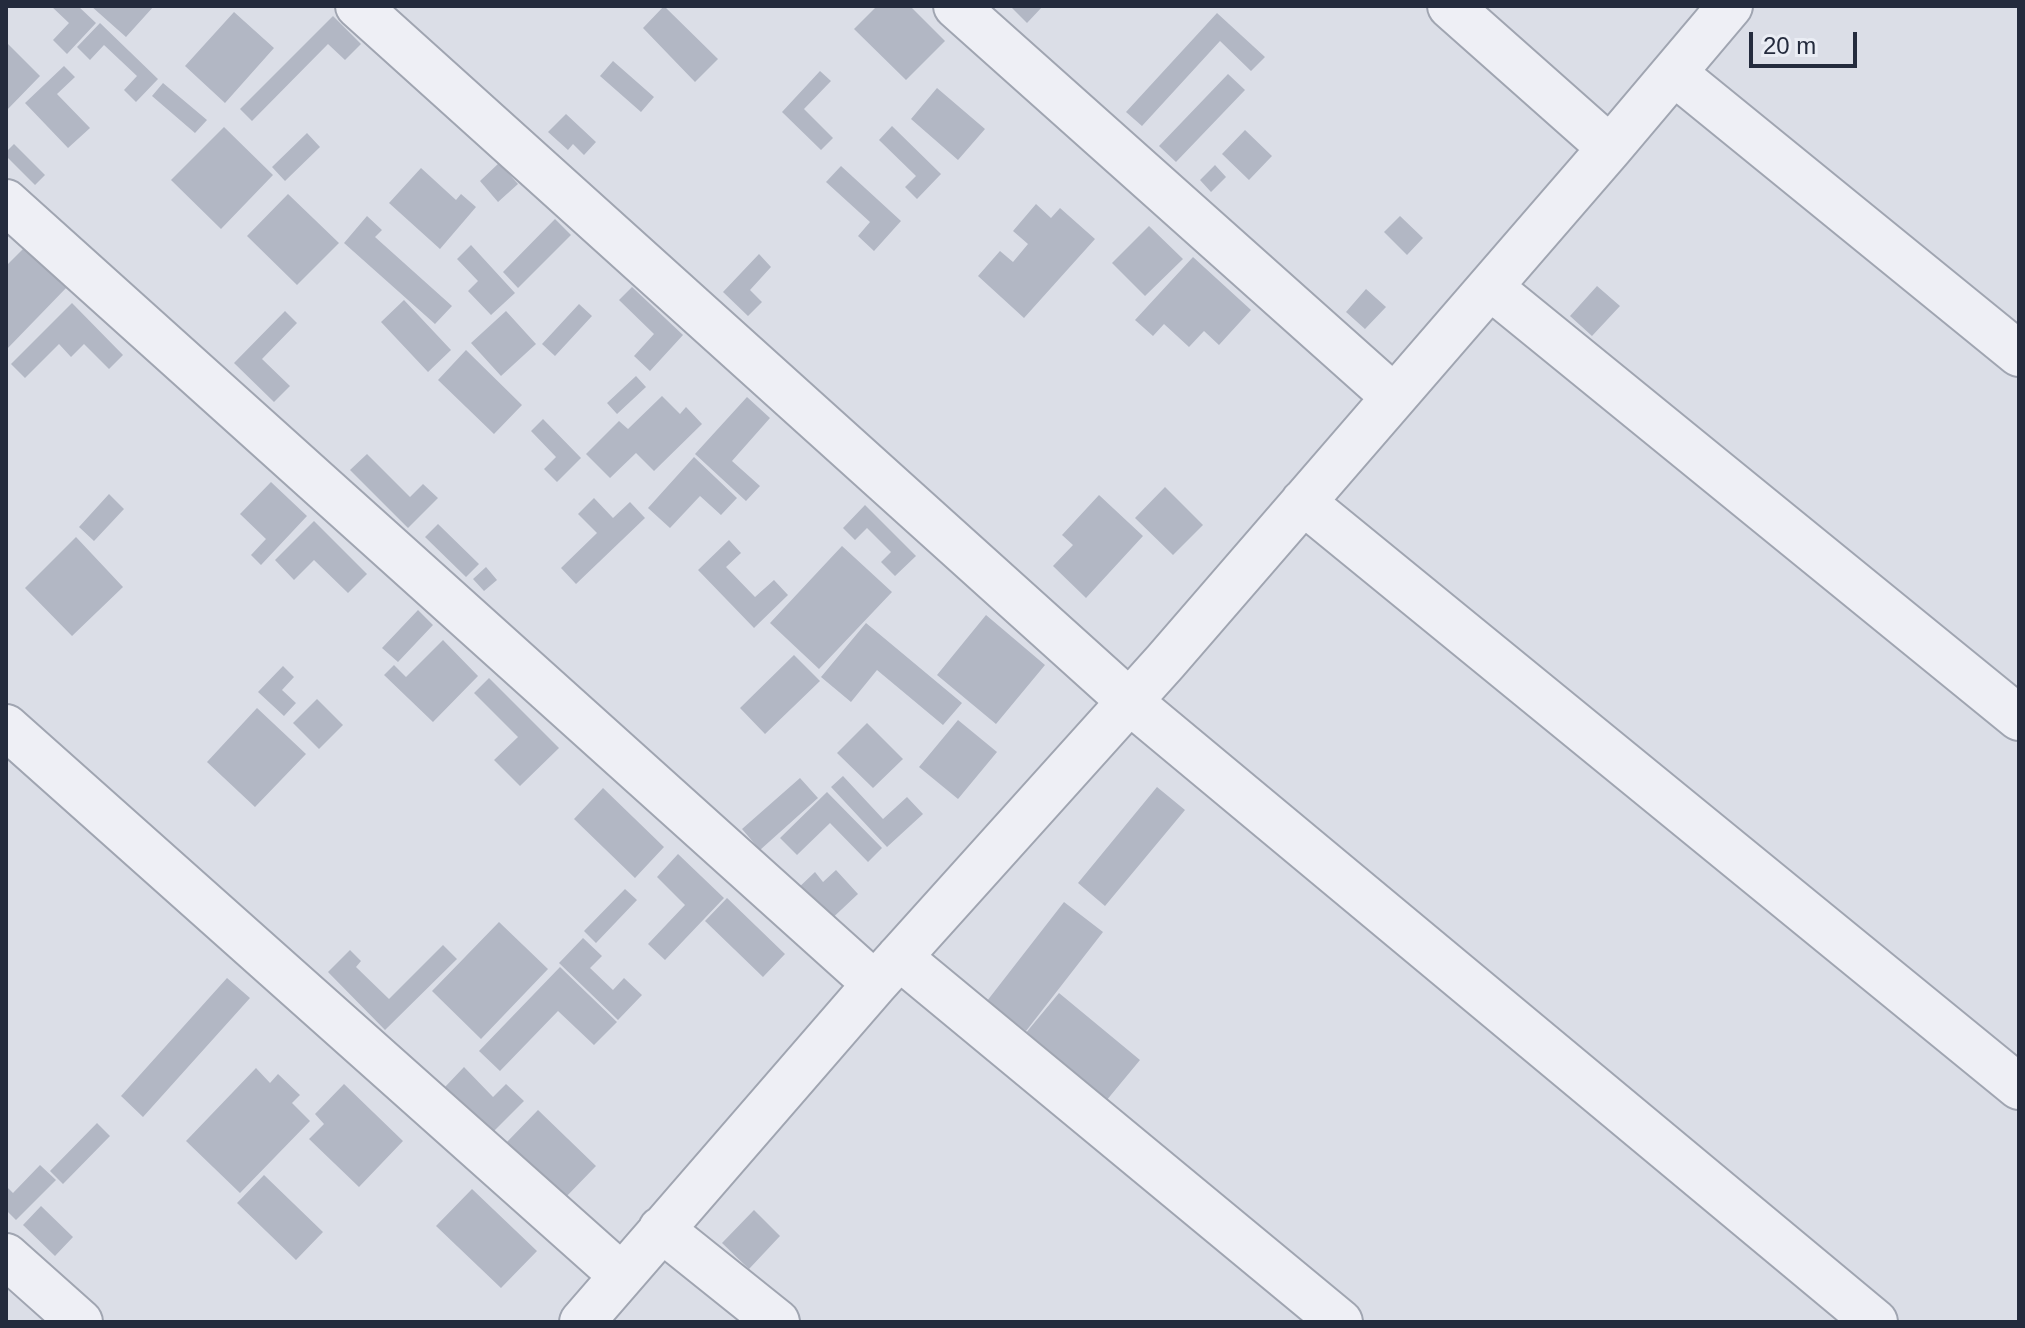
<!DOCTYPE html>
<style>
body{margin:0}
#map{position:relative;width:2025px;height:1328px;overflow:hidden;background:#dbdee7;font-family:Arial,sans-serif}
canvas{display:block}
.frame{position:absolute;inset:0;border:8px solid #242b3d;pointer-events:none}
.scale{position:absolute;left:1749px;top:32px;width:108px;height:36px;box-sizing:border-box;border:4px solid #242b3d;border-top:0;padding-left:10px;font-size:24px;line-height:28px;white-space:nowrap;color:#242b3d;-webkit-text-stroke:6px #eaedf4;paint-order:stroke}
</style>
<div id="map">
<canvas width="2025" height="1328"></canvas>
<div class="frame"></div>
<div class="scale">20 m</div>
</div>
<script>
const context = document.querySelector('canvas').getContext('2d');
context.lineJoin = 'round';
function paint(path, color) {
  context.fillStyle = color;
  context.fill(path, 'evenodd');
}
function strokePath(path, color, width, dash) {
  context.strokeStyle = color;
  context.lineWidth = width;
  context.lineCap = dash ? 'butt' : 'round';
  context.setLineDash(dash || []);
  context.stroke(path);
}
const building = new Path2D(`
 M51,6H78L96,23L67,54L53,40L69,23Z
 M91,6H154L126,37Z
 M664,6L718,59L695,82L643,28Z
 M877,6H910L945,41L906,80L854,29Z
 M1010,6H1043L1027,23Z
 M234,12L274,48L225,103L185,66Z
 M1217,13L1265,57L1251,71L1220,41L1142,126L1126,112Z
 M333,16L361,44L345,60L328,44L252,121L240,109Z
 M100,23L158,79L136,102L124,90L137,76L104,45L90,60L77,47Z
 M6,42L40,76L6,111V89L8,87L6,85Z
 M613,61L654,97L641,112L600,76Z
 M64,66L75,77L57,94L90,128L68,148L25,103Z
 M820,71L831,81L804,109L833,138L821,150L782,112Z
 M1228,74L1245,90L1176,162L1159,146Z
 M163,83L207,120L195,133L152,96Z
 M937,88L985,129L958,160L911,119Z
 M566,114L596,142L584,155L573,144L568,150L548,132Z
 M892,126L941,174L917,199L905,187L916,176L879,140Z
 M224,127L273,175L221,229L171,180Z
 M1245,130L1272,156L1249,180L1222,154Z
 M307,133L320,147L285,181L272,167Z
 M14,144L45,175L35,185L6,156V152Z
 M499,163L518,184L498,202L480,181Z
 M1215,165L1226,177L1211,192L1200,180Z
 M841,166L901,221L874,251L858,236L870,222L826,182Z
 M421,168L456,200L461,194L476,207L440,249L389,203Z
 M288,194L339,243L297,285L247,236Z
 M1036,204L1051,218L1060,208L1095,239L1024,318L978,276L1000,251L1013,262L1028,244L1013,231Z
 M367,216L382,230L375,237L452,306L435,324L344,243Z
 M1400,216L1423,238L1407,255L1384,232Z
 M555,219L571,235L518,288L503,272Z
 M1149,226L1183,259L1145,296L1112,263Z
 M471,245L515,293L491,315L468,291L478,281L457,259Z
 M26,246L68,286L6,350V266Z
 M759,254L771,267L750,290L762,302L748,316L723,292Z
 M1193,257L1251,310L1219,345L1204,331L1189,347L1164,324L1153,336L1135,320Z
 M1597,286L1620,306L1592,336L1570,316Z
 M632,287L683,335L650,371L634,356L654,334L619,300Z
 M1366,289L1386,307L1365,329L1346,312Z
 M404,300L451,350L428,372L381,322Z
 M72,303L123,355L109,369L84,344L71,357L59,344L25,378L11,364Z
 M579,304L592,316L555,356L542,344Z
 M285,311L297,323L262,359L290,386L274,402L234,363Z
 M506,311L536,344L501,376L471,343Z
 M466,350L522,405L494,434L438,380Z
 M636,376L646,387L617,414L607,403Z
 M662,396L680,414L686,407L702,424L654,471L636,453L610,478L586,454L619,421L628,429Z
 M747,397L770,418L732,461L760,486L746,501L695,454Z
 M543,419L581,458L557,482L544,469L556,457L531,431Z
 M367,454L410,497L423,484L438,498L408,528L350,470Z
 M694,457L737,498L721,515L700,496L670,528L648,508Z
 M271,482L307,516L261,565L251,555L266,539L240,514Z
 M1165,487L1203,525L1173,555L1135,518Z
 M109,494L124,509L94,541L79,527Z
 M1099,495L1143,536L1086,598L1053,566L1073,545L1062,535Z
 M594,498L613,518L630,502L645,518L576,584L561,568L597,533L578,514Z
 M865,505L916,556L895,576L881,562L891,552L867,528L855,540L843,528Z
 M314,521L367,574L348,593L314,560L294,580L275,560Z
 M438,524L479,564L466,577L425,537Z
 M76,537L123,587L72,636L25,588Z
 M729,540L741,553L726,567L755,597L774,580L788,595L754,628L698,570Z
 M842,546L892,592L819,669L770,623Z
 M486,567L497,580L484,591L473,579Z
 M418,610L433,625L398,662L382,648Z
 M986,615L1045,665L996,724L937,675Z
 M866,623L962,703L943,725L877,670L851,702L821,677Z
 M443,640L478,676L433,722L384,675L394,665L406,677Z
 M794,655L820,681L765,734L740,708Z
 M283,666L294,677L282,690L296,703L284,716L258,692Z
 M489,678L559,748L520,786L494,760L518,737L474,693Z
 M317,699L343,725L319,749L293,723Z
 M257,708L306,754L255,807L207,762Z
 M958,720L997,752L958,799L919,767Z
 M867,723L903,759L873,788L837,753Z
 M843,776L883,819L907,797L923,814L887,847L831,787Z
 M800,778L818,798L760,850L742,829Z
 M1157,787L1185,810L1105,906L1078,883Z
 M603,788L664,847L635,878L574,819Z
 M827,792L882,848L868,862L830,823L797,855L780,838Z
 M678,854L724,898L665,960L648,944L685,905L657,877Z
 M836,870L858,894L825,925L794,892L815,872L823,882Z
 M625,889L637,900L596,943L584,931Z
 M727,898L785,954L763,977L705,921Z
 M1064,902L1103,932L1026,1031L987,1001Z
 M499,922L548,969L481,1039L432,991Z
 M583,938L602,956L590,968L613,990L624,978L642,995L618,1020L559,963Z
 M443,945L457,959L385,1030L328,972L350,950L361,961L356,967L389,999Z
 M560,967L617,1022L594,1045L558,1011L500,1071L479,1051Z
 M227,978L250,998L143,1117L121,1096Z
 M1059,993L1140,1060L1106,1101L1025,1034Z
 M464,1067L493,1097L506,1084L524,1101L492,1133L445,1087Z
 M256,1068L270,1083L278,1074L300,1095L292,1103L310,1121L240,1193L186,1141Z
 M344,1084L403,1141L359,1187L309,1139L324,1124L315,1114Z
 M538,1110L596,1166L564,1199L506,1143Z
 M97,1123L110,1136L63,1184L50,1171Z
 M40,1165L56,1180L16,1220L6,1210V1186L13,1193Z
 M264,1175L323,1232L296,1260L237,1203Z
 M472,1189L537,1251L501,1288L436,1226Z
 M41,1206L73,1237L55,1256L23,1225Z
 M754,1210L780,1236L749,1269L722,1243Z`);
const minor = new Path2D(`
 M358,6L1129,701L1875,1322
 M956,6L1394,397
 M1450,6L1610,148
 M1674,73L2019,354
 M6,202L875,984
 M1490,287L2019,718
 M1303,502L2019,1087
 M6,727L621,1275
 M899,957L1340,1322
 M661,1229L777,1322
 M6,1256L80,1322
 M582,1322L875,984L1165,662L1610,148L1730,6`);
paint(building, '#b2b7c4');
strokePath(minor, '#a0a5b1', 48);
strokePath(minor, '#eeeff5', 44);
</script>
